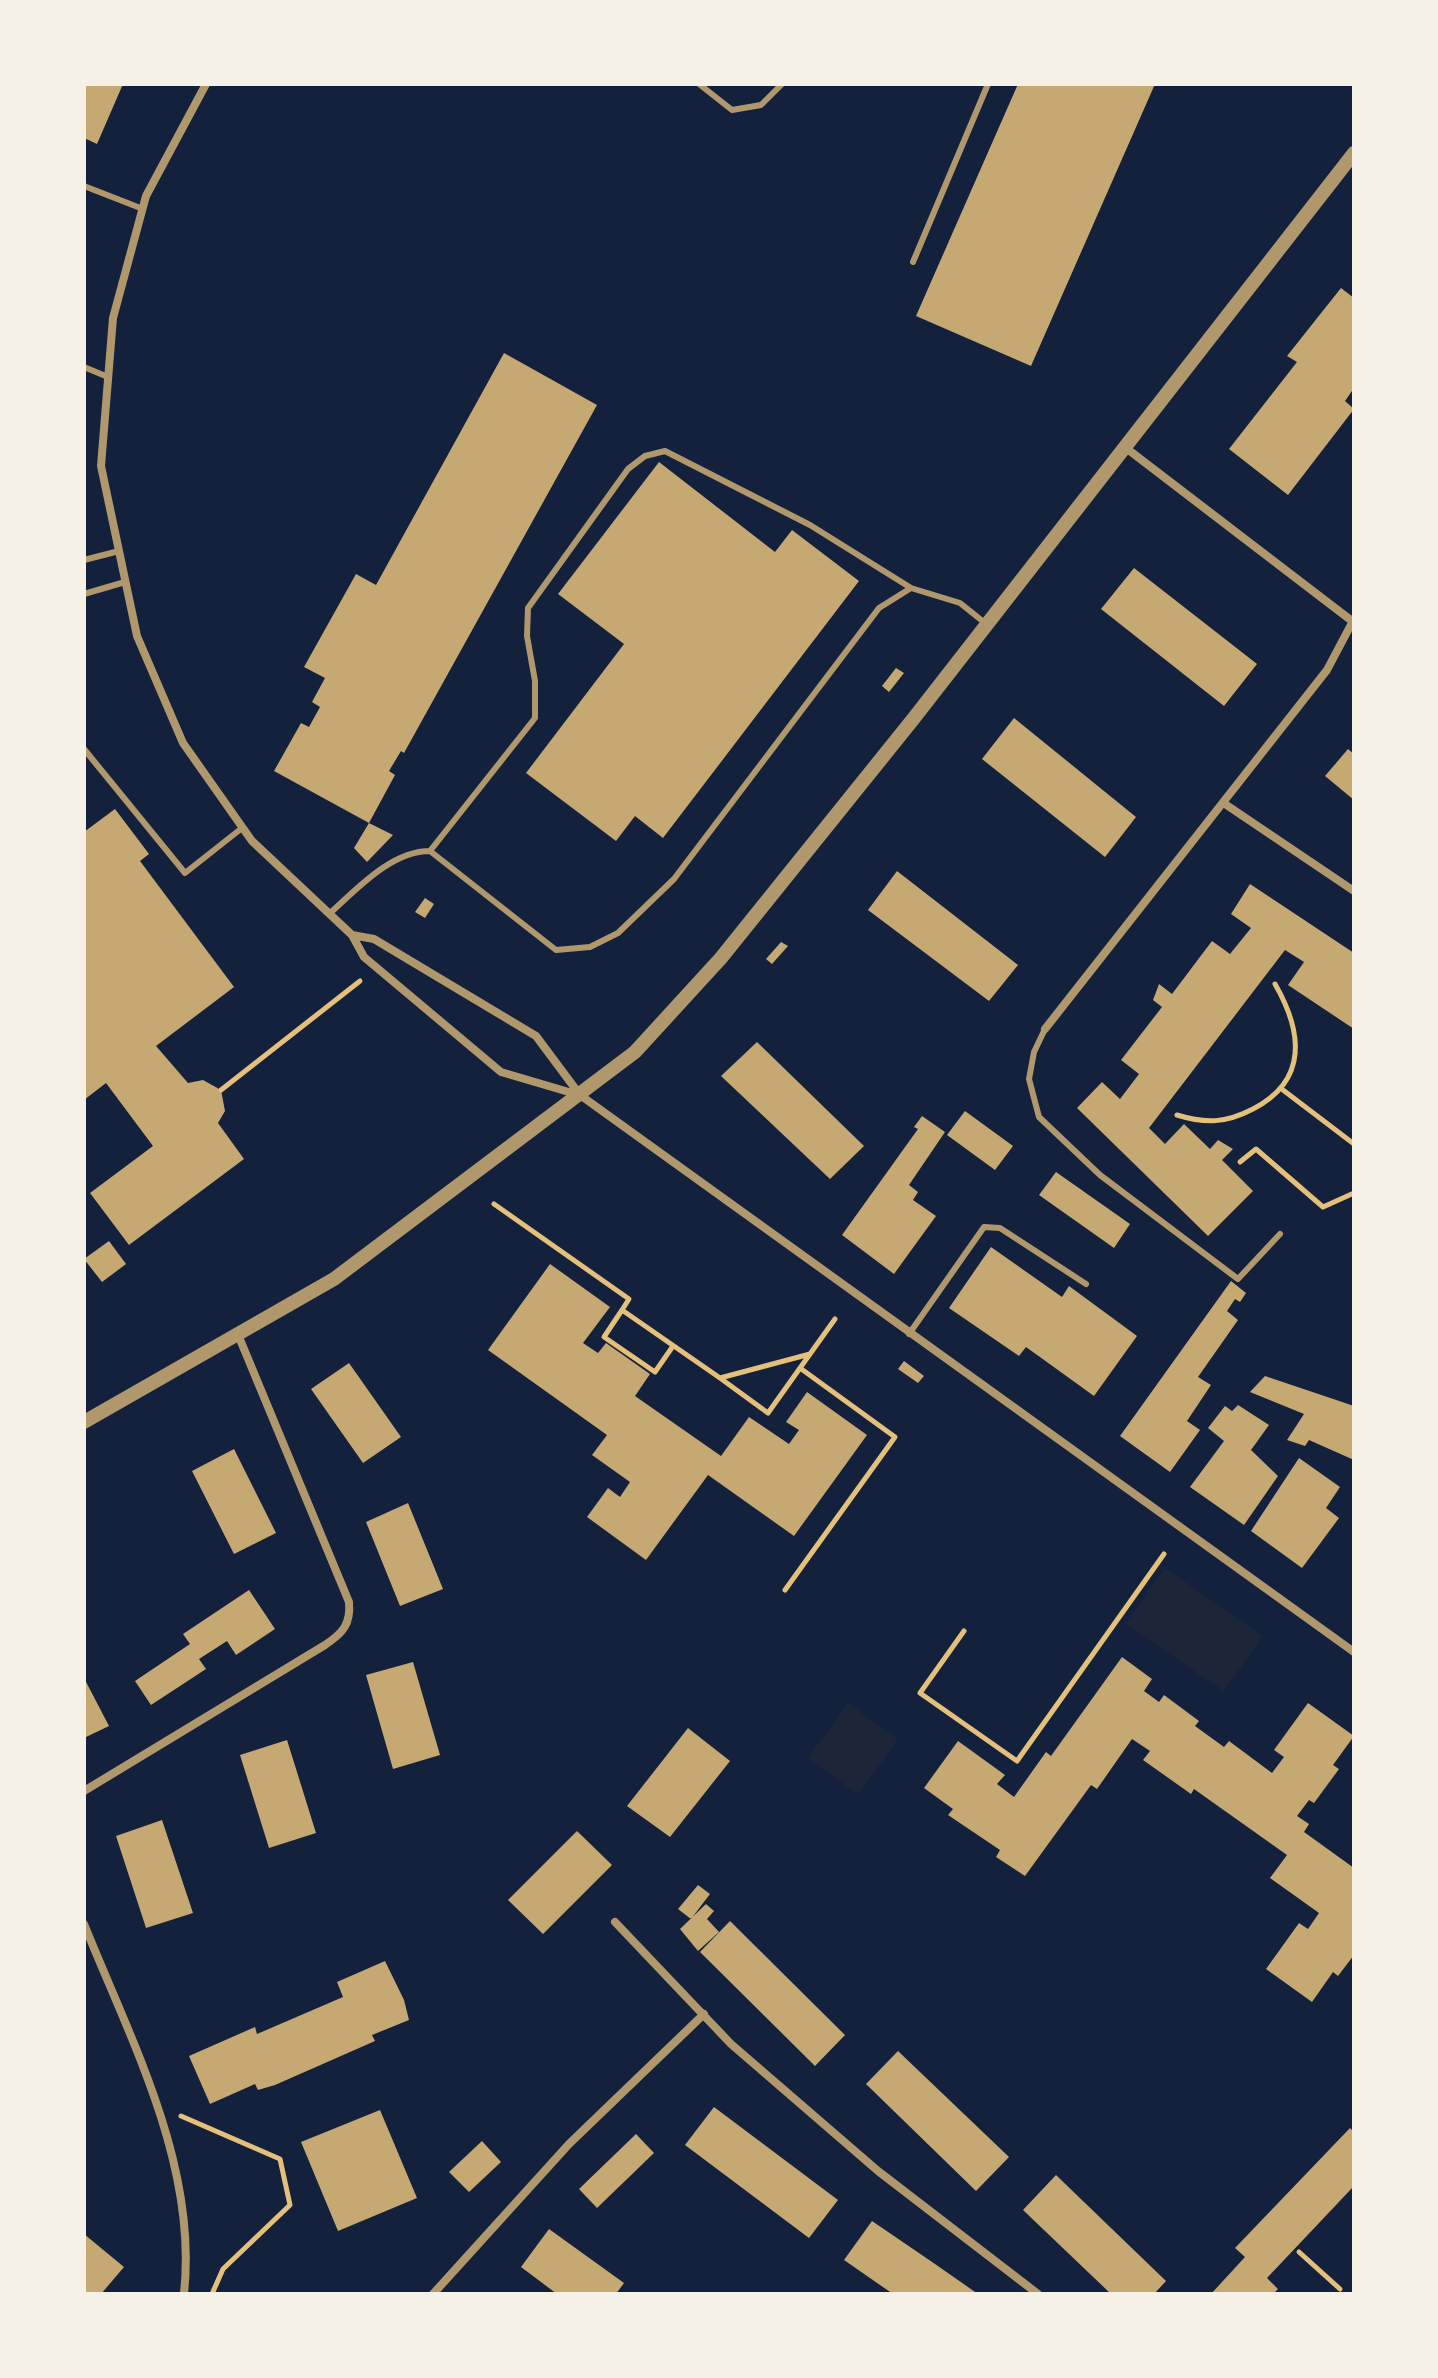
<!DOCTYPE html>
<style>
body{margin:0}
#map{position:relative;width:1438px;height:2378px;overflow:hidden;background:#14213d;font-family:"Work Sans",sans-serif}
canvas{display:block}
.frame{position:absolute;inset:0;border:86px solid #f6f1e7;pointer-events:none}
</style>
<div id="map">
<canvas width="1438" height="2378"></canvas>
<div class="frame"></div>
</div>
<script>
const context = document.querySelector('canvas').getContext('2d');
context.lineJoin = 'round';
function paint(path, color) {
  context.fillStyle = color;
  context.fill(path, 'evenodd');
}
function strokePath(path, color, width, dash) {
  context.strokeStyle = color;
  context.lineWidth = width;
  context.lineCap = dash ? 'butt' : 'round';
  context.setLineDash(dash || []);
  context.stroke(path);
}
const green = new Path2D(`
 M1165,1568L1263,1636L1224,1691L1125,1624Z
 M848,1703L898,1740L858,1794L808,1758Z`);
const building = new Path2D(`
 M84,84H123L97,144L84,138Z
 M1018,84H1155L1031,366L916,316Z
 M1341,288L1354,298V388L1345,401L1354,409L1288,495L1229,449L1297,362L1287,356Z
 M504,353L597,405L404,753L401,751L389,771L395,775L369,823L393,835L367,862L354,848L369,823L274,771L301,723L309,727L320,707L312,702L325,678L304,667L356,574L376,585Z
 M659,462L775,552L792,530L859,581L663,838L635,816L616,841L526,773L624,644L558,594Z
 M1134,568L1257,664L1224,706L1101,609Z
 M896,668L904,673L889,692L882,686Z
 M1014,718L1136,817L1105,857L982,759Z
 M1348,749L1354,754V800L1325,776Z
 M115,809L149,854L140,861L234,987L156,1046L188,1083L203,1080L221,1090L225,1111L218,1123L244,1159L129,1245L90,1193L153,1146L106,1083L84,1100V832Z
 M897,871L1018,965L989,1001L868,910Z
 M1250,884L1354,953V1029L1288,985L1304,962L1285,950L1149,1128L1165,1144L1184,1124L1210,1149L1218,1140L1233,1149L1222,1160L1253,1191L1208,1236L1077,1108L1102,1082L1120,1099L1139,1074L1121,1060L1162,1007L1153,1000L1159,984L1172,994L1212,941L1230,954L1251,928L1231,914Z
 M425,898L434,904L425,918L415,912Z
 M781,942L788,946L772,964L766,959Z
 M757,1042L864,1146L830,1179L721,1076Z
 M965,1111L1013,1146L995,1170L947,1135Z
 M922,1116L945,1132L909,1185L918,1192L913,1200L936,1216L894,1274L842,1235L918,1129L914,1127Z
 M1056,1172L1130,1224L1114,1248L1039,1195Z
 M109,1241L126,1264L102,1282L84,1259Z
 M991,1247L1062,1297L1069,1286L1137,1336L1094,1396L1026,1347L1019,1356L949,1308Z
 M550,1264L610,1307L583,1343L598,1353L606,1343L650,1374L635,1396L721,1456L749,1417L789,1444L799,1430L786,1422L807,1392L867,1435L794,1536L708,1475L646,1560L587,1517L608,1488L620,1497L630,1482L592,1455L607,1435L488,1350Z
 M1231,1281L1246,1293L1240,1302L1235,1299L1227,1311L1238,1320L1198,1377L1211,1385L1187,1421L1200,1430L1170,1472L1120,1436Z
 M904,1361L924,1376L918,1383L898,1369Z
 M349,1363L401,1437L363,1463L311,1389Z
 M1265,1376L1354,1406V1460L1309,1440L1305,1446L1287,1440L1304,1414L1250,1392Z
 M1238,1405L1269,1425L1251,1450L1278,1476L1244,1525L1190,1487L1224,1441L1208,1428L1225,1406L1232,1411Z
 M234,1449L276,1533L234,1554L192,1471Z
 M1299,1458L1340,1487L1326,1508L1339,1518L1302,1568L1251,1531Z
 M408,1503L443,1589L400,1606L366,1522Z
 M249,1590L275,1629L236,1655L227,1641L199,1659L206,1669L151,1705L135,1681L190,1644L183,1634Z
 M1122,1657L1152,1679L1144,1691L1159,1702L1164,1695L1199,1721L1195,1726L1224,1747L1229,1741L1272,1773L1284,1757L1274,1750L1308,1703L1354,1736L1333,1765L1339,1769L1314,1803L1309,1800L1297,1816L1309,1824L1304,1832L1354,1868V1955L1338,1976L1333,1972L1312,2002L1266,1969L1299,1923L1308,1929L1319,1913L1270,1878L1287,1855L1194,1789L1191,1794L1143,1760L1150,1751L1132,1739L1097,1789L1091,1785L1025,1876L996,1857L1000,1850L948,1815L953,1809L924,1788L958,1741L1005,1775L997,1784L1014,1797L1046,1752L1051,1756Z
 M413,1662L440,1755L393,1769L366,1675Z
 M84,1678L109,1726L84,1738Z
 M688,1728L730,1761L670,1837L627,1806Z
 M287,1740L316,1833L269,1848L240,1755Z
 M162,1820L193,1913L146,1928L116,1836Z
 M577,1831L612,1865L543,1934L508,1900Z
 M698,1885L710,1894L691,1919L678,1909Z
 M706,1904L714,1911L707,1919L719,1932L698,1951L680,1929Z
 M730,1921L845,2035L815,2066L700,1952Z
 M385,1961L404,2000L409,2020L372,2035L375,2041L275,2085L258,2090L255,2084L210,2104L189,2056L255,2027L257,2034L343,1997L337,1982Z
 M898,2051L1009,2157L976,2191L866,2084Z
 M714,2107L838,2200L809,2238L685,2145Z
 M380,2110L417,2198L338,2231L301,2142Z
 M1350,2128L1354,2132V2186L1267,2278L1278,2289L1273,2294H1211L1245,2257L1235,2248Z
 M636,2134L654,2153L597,2208L579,2189Z
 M482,2141L501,2162L469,2192L449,2172Z
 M1056,2175L1166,2281L1154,2294H1111L1023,2210Z
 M872,2221L935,2264L978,2294H893L844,2260Z
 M549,2229L624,2283L616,2294H557L521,2267Z
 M84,2234L124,2267L101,2294H84Z`);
const path = new Path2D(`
 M221,1090L360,981
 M1283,1090L1354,1144
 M1177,1115C1206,1124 1226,1123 1253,1109C1309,1080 1302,1031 1275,984
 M1240,1162L1256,1149L1323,1207L1354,1193
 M494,1204L629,1299L622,1310L720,1378
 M622,1310L604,1337L655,1372L673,1346
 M810,1354L768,1413L720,1378L810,1354L835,1319
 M785,1590L895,1437L800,1368
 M964,1631L920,1693L1017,1761L1164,1554
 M181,2116L280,2159L290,2205L223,2269L212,2294
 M1299,2252L1340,2289`);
const service = new Path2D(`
 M699,84L732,110L761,105L782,84
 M84,186L143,209
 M913,262L988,84
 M84,367L108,377
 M84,560L119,551
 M84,594L125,582
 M84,749L185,873L242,828
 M430,851L535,718V681L527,636L528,608L628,469L645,456L665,451L810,525L911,588
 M329,914C357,889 391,851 430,851L556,950L590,947L618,933L674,879L879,608L911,588L960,603L985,623
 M1045,1029L1034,1052L1029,1079L1039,1117L1100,1175L1238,1279L1280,1234
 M909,1334L984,1227L1000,1228L1086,1284`);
const minor = new Path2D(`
 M206,84L146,196L113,318L101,466L137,636L183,743L252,841L352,935L364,957L501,1072L579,1095
 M1126,448L1352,621
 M1225,804L1354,891
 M352,935L374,939L536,1036L580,1095L1354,1652
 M1045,1029L1327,670L1354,619
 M84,1791L325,1645C343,1633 351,1624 349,1602L239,1337
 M615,1922L731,2044L878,2171L1038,2294
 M84,1924C131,2041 198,2165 184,2294
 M433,2294L569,2144L704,2014`);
const tertiary = new Path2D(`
 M84,1422L334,1279L635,1052L721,958L914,718L1354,153`);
paint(green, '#1d2539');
paint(building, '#c6a872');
strokePath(path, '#e5c07b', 5);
strokePath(service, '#b1986c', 6);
strokePath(minor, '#b1986c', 8);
strokePath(tertiary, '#b1986c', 14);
</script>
